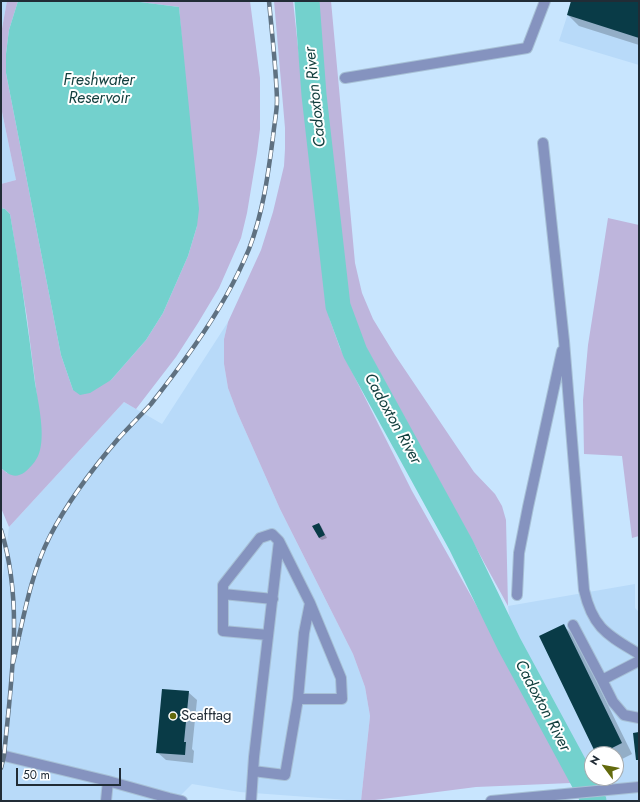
<!DOCTYPE html>
<style>
body{margin:0}
#map{position:relative;width:640px;height:802px;overflow:hidden;background:#c8e5fe;font-family:Jost,sans-serif}
canvas{display:block}
.frame{position:absolute;inset:0;border:2px solid #212c36;pointer-events:none}
.north{position:absolute;left:584px;top:746px;width:40px;height:40px;box-sizing:border-box;background:#fff;border:1px solid #a6abaf;border-radius:50%;rotate:302deg;font-size:11px;font-weight:700;line-height:16px;text-align:center;color:#212c36}
.north::after{content:'';display:block;margin:auto;width:14px;height:18px;background:#636a0c;clip-path:polygon(50% 0,100% 100%,50% 72%,0 100%)}
.scale{position:absolute;left:16px;top:768px;width:105px;height:18px;box-sizing:border-box;border:2px solid #212c36;border-top:0;padding-left:5px;font-size:12px;line-height:14px;white-space:nowrap;color:#212c36;-webkit-text-stroke:3px #fff;paint-order:stroke}
</style>
<div id="map">
<canvas width="640" height="802"></canvas>
<div class="frame"></div>
<div class="north">N</div>
<div class="scale">50 m</div>
</div>
<script>
const context = document.querySelector('canvas').getContext('2d');
context.lineJoin = 'round';
function paint(path, color) {
  context.fillStyle = color;
  context.fill(path, 'evenodd');
}
function strokePath(path, color, width, dash) {
  context.strokeStyle = color;
  context.lineWidth = width;
  context.lineCap = dash ? 'butt' : 'round';
  context.setLineDash(dash || []);
  context.stroke(path);
}
function write(font, color, halo, rows, align = 'center') {
  context.font = font + ' Jost,sans-serif';
  context.lineWidth = 4;
  context.setLineDash([]);
  context.textBaseline = 'middle';
  context.strokeStyle = halo;
  context.fillStyle = color;
  for (const [text, x, y, turn = 0] of rows) {
    context.save();
    context.translate(x, y);
    context.rotate((+turn || 0) * Math.PI / 180);
    context.textAlign = isNaN(turn) ? turn : align;
    if (halo) context.strokeText(text, 0, 0);
    context.fillText(text, 0, 0);
    context.restore();
  }
}
const built = new Path2D(`
 M1,1H7L1,34Z
 M572,1H639V65L559,41Z
 M1,107L16,180L1,184Z
 M228,322L224,339V364L228,388L237,412L280,509L353,654L365,687L370,716L361,801L240,792L192,784L175,801H1V590L9,527L124,402L162,424Z
 M635,584V608L639,612V801H602L511,633L508,606ZM592,754H616V778H592Z`);
const green = new Path2D(`
 M7,1H18L9,30L6,54V73L61,355L73,390L111,380L146,340L163,313L188,256L197,226L179,7L132,1H250L260,78V129L257,153L247,213L241,238L219,288L198,323L176,357L136,409L124,402L9,527L1,508V468L7,473L41,429L27,318L10,214L5,209L1,208V184L16,180L1,107V34Z
 M274,1H293L325,296L330,320L340,348L412,491L488,626L571,783L476,787L367,801H361L370,716L365,687L353,654L280,509L237,412L228,388L224,364V339L228,322L261,250L273,212L284,166L285,149V128Z
 M317,1H331L355,263L362,293L373,319L395,355L457,447L474,472L495,494L502,506L506,520L508,606L362,340L351,314L343,279Z
 M608,218L639,225V536L632,538L622,456L584,454L583,400L588,345Z`);
const water = new Path2D(`
 M18,1H132L179,7L199,209L197,226L188,256L163,313L146,340L111,380L90,393L80,395L73,390L61,355L6,73V54L9,30Z
 M1,208L5,209L10,214C20,270 28,327 35,383C38,401 45,432 40,450C38,459 32,466 25,472C15,479 9,475 1,468Z`);
const shadow = new Path2D(`
 M573,1H639V45L579,26L568,15Z
 M319,524L321,526L327,538L322,540L319,538Z
 M563,625L574,636L632,754L616,762V754H598Z
 M188,692L197,700L192,749L194,751L193,763L166,760L157,752Z`);
const river = new Path2D(`
 M307,1L314,95L338,306L355,352L461,545L509,644L594,801`);
const building = new Path2D(`
 M571,1H639V38L567,15Z
 M319,523L325,535L319,538L312,526Z
 M564,624L622,743L600,754H596L539,636Z
 M162,689L189,691L184,742H186L185,755L156,753Z
 M639,732V760H636L633,733Z`);
const minor = new Path2D(`
 M345,78L527,48L545,1
 M543,143L564,341L584,590C593,629 608,635 639,654
 M223,594L273,599
 M517,595L519,553L528,507L562,351
 M573,625L602,680
 M639,661L602,680L613,702L624,715L639,718
 M298,699L304,633L310,603
 M1,755L108,781L169,798L182,801
 M253,771L285,775L298,699H342L341,678L310,603L279,541
 M106,801L108,781
 M251,801L254,757L279,541L272,534L260,538L223,585V631L268,635
 M491,801L639,787`);
const rail = new Path2D(`
 M1,530C24,603 11,681 4,756L1,768
 M13,663C23,621 30,575 50,536C67,503 94,467 118,439C129,427 140,416 151,404C166,385 181,365 195,345C216,315 235,283 249,249C263,213 268,175 273,137C274,125 277,112 277,100C276,67 272,34 269,1`);
const markers = [
 [173,716,4,"#636a0c"]
];
const poiNames = [
 ["Scafftag",181,716]
];
const waterNames = [
 ["Freshwater",99,81],
 ["Reservoir",99,99],
 ["Cadoxton River",316,97,-96],
 ["Cadoxton River",392,419,61],
 ["Cadoxton River",542,706,62]
];
paint(built, '#b8daf9');
paint(green, '#beb5dc');
paint(water, '#73d1cd');
paint(shadow, '#0003');
strokePath(river, '#73d1cd', 25);
paint(building, '#093b47');
strokePath(minor, '#a7c0d6', 12);
strokePath(minor, '#8593bf', 10);
strokePath(rail, '#5f7181', 4.5);
strokePath(rail, '#fff', 3, [9]);
for (const [x, y, r, color] of markers) {
  const dot = new Path2D();
  dot.arc(x, y, r, 0, 2 * Math.PI);
  context.fillStyle = color;
  context.fill(dot);
  strokePath(dot, '#fff', 1.5);
}
write('15px', '#212c36', '#fff', poiNames, 'left');
write('italic 16px', '#113e3d', '#fff', waterNames);
</script>
